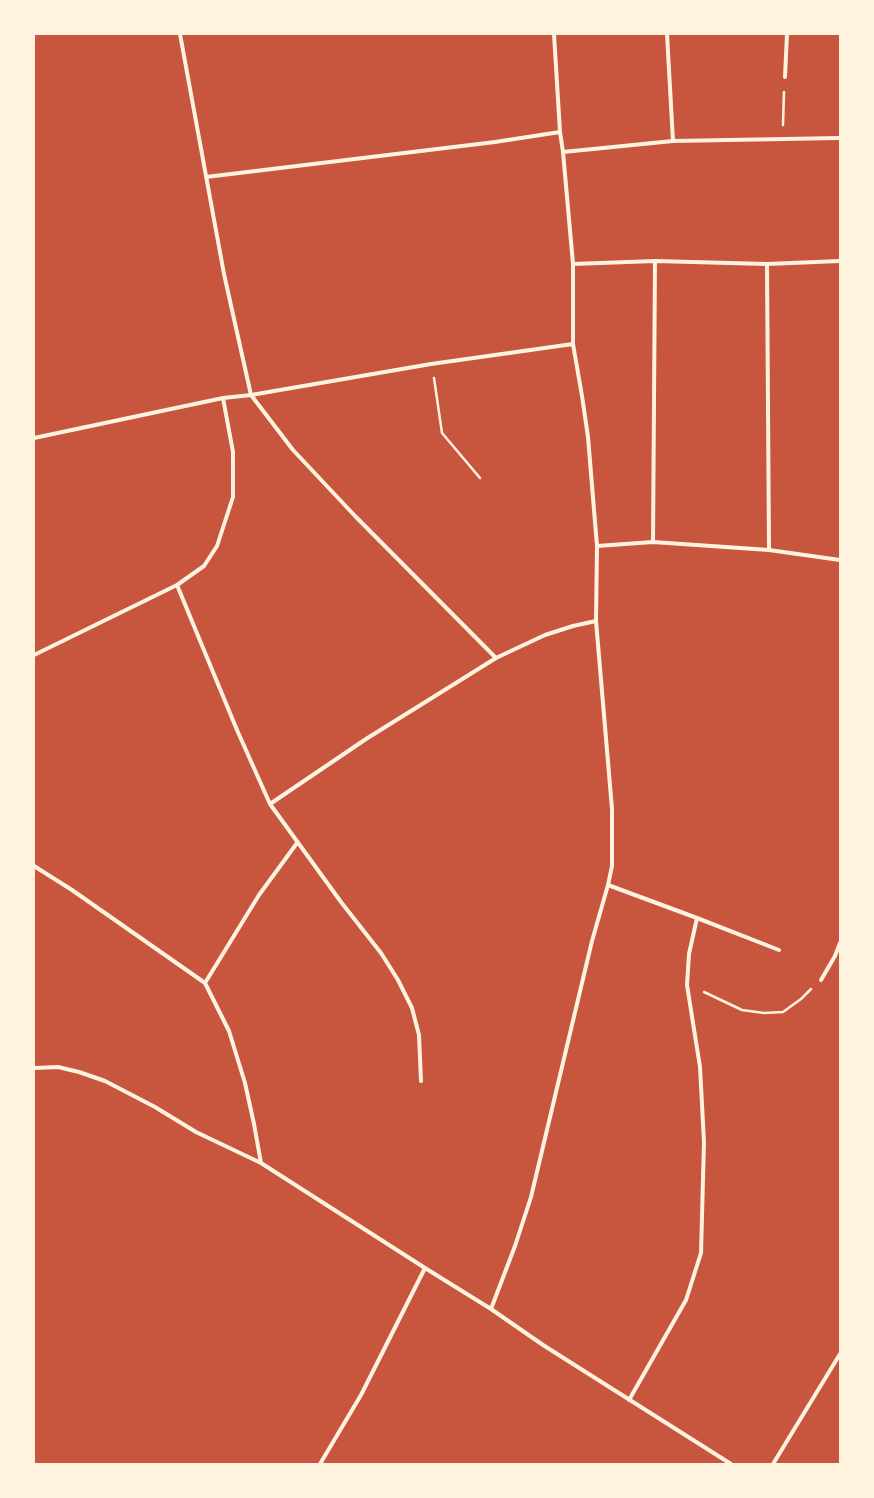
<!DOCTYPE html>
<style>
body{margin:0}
#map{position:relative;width:874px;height:1498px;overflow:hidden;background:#c8553d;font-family:Cabin,sans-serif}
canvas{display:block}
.frame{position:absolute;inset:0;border:35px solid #fff3e0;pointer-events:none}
</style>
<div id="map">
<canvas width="874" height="1498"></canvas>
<div class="frame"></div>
</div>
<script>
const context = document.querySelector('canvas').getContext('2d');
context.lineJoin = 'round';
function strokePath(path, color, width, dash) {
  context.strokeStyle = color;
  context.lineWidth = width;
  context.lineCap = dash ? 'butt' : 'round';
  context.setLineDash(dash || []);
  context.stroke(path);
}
const path = new Path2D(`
 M783,125L784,92
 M434,378L442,433L480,478
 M704,992L742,1010L764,1013L783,1012L801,999L811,989`);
const minor = new Path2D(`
 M180,34L224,274L251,395L293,450L355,516L496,658
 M667,34L673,141
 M785,77L787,34
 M563,152L673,141L840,138
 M206,177L495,142L560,132
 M573,264L655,261L767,264L840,261
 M767,264L769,550
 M34,438L223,398L251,395L431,364L573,344
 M653,542L655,261
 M597,546L653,542L769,550L840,560
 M177,585L237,730L270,804L341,902L381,953L398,980L412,1008L419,1035L421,1081
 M34,655L177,585L204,566L217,546L233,497V452L223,398
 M270,804L366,739L496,658L545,635L573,626L596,621
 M34,866L72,890L205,983L229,1031L245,1083L254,1124L261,1163
 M608,885L697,918L779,950
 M821,980L835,956L840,943
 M205,983L259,895L297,843
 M34,1068L58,1067L79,1072L105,1081L155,1107L196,1132L261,1163L425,1268L491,1309L543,1345L731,1464
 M491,1309L515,1246L531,1197L592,941L608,885L612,866V809L596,621L597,546L588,437L582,396L573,344V264L563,152L560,132L554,34
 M629,1400L686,1300L701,1253L704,1142L700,1067L687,985L689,954L697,918
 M320,1464L361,1395L425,1268
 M773,1464L840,1354`);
strokePath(path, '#fff3e0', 2.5);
strokePath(minor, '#fff3e0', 4);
</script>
